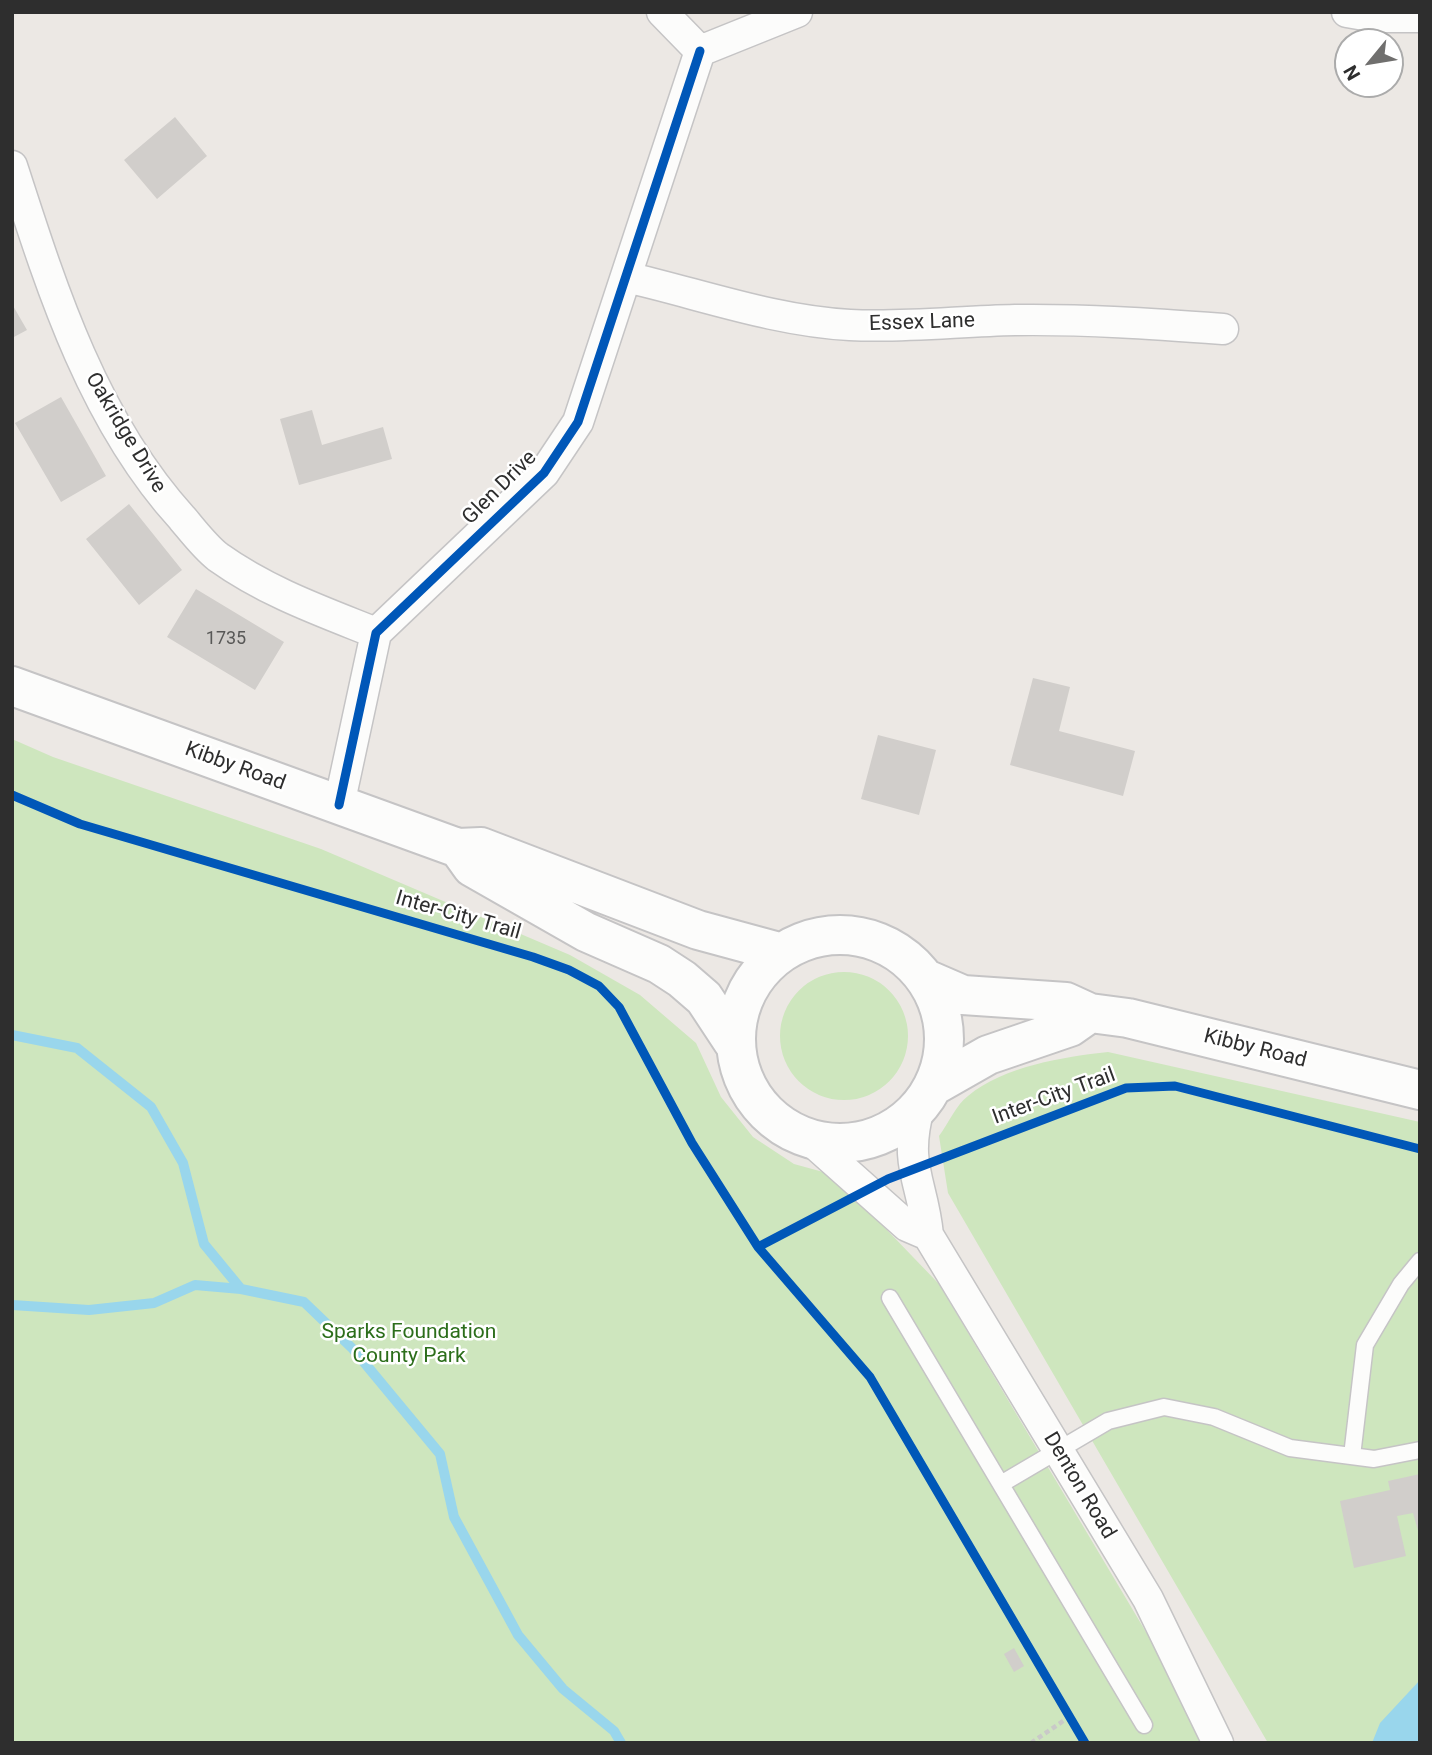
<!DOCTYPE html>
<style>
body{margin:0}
#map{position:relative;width:1432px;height:1755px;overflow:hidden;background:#ece8e4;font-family:Roboto,sans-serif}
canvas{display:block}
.frame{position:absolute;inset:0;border:14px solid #2e2e2e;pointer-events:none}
.north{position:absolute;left:1334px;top:28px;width:70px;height:70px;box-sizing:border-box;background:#fff;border:2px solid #ababab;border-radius:50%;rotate:240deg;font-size:19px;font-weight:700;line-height:28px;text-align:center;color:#2e2e2e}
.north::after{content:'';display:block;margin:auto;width:24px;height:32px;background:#706f6e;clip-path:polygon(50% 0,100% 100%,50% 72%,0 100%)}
</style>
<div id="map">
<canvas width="1432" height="1755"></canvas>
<div class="frame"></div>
<div class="north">N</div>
</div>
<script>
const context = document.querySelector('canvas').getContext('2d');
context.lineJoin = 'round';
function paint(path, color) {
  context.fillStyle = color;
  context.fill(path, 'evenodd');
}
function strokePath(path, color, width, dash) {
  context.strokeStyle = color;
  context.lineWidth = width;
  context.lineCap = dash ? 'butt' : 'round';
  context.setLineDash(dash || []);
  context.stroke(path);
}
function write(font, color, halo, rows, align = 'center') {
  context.font = font + ' Roboto,sans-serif';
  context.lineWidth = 5;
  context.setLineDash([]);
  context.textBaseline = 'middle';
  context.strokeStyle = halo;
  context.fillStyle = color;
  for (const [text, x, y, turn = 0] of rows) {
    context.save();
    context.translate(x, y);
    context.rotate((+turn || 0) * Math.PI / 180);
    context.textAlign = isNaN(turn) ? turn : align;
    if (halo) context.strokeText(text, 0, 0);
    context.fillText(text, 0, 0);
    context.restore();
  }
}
const green = new Path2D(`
 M12,739L53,757L321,849L570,955L640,995L696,1043L721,1097L753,1137L794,1164L834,1175L939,1284L1212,1743H12Z
 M780 1036a64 64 0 1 1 128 0a64 64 0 1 1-128 0Z
 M1108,1052L1420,1122V1743H1268L948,1193L939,1136C948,1124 956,1105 968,1096C1004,1066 1063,1057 1108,1052Z`);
const water = new Path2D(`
 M1420,1680V1743H1372L1380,1723Z`);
const stream = new Path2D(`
 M12,1035L77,1048L151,1107L183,1163L204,1244L241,1289L304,1302L353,1349L440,1454L454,1517L518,1635L563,1689L614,1731L621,1743
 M12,1305L89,1310L154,1303L195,1285L241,1289`);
const building = new Path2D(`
 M175,117L207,156L157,199L124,160Z
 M12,304L27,330L12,338Z
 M61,397L106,476L61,502L15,423Z
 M312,410L322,445L383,427L392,459L299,485L280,419Z
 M129,504L182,570L139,605L86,539Z
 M196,589L284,642L255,690L167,637Z
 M1033,678L1070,687L1059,731L1135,751L1123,796L1010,765Z
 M878,735L936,750L919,815L861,799Z
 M1420,1474V1538L1413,1513L1397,1516L1406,1556L1354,1568L1340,1501L1390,1490L1388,1481Z
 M1014,1648L1024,1666L1014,1672L1004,1654Z`);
const path = new Path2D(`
 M1031,1743L1069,1717`);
const lane = new Path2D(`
 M890,1298L1144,1725
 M1352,1456L1365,1345L1401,1284L1420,1261
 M1001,1484L1108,1421L1164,1407L1214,1417L1290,1448L1374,1459L1420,1450`);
const street = new Path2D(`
 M662,12L700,51
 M1347,12L1376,17H1420
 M700,51L797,12
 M12,166C52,290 93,420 182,518C193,531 205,547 218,557C267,592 321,611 376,633
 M626,277C700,294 774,321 850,325C905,328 960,321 1015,320C1084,319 1154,324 1223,329
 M339,805L376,633L544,473L578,422L700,51
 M919,1108C903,1166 923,1182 928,1235L1148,1599L1218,1743
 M807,1137L907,1226L928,1235`);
const secondary = new Path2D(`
 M12,686L458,848L481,847L698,930L779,952
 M462,853L472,867L586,932L659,964L682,979L704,998L733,1042
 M736 1039a104 104 0 1 1 208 0a104 104 0 1 1-208 0Z
 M926,979L963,995L1066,1002L1090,1013L1128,1018L1420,1090
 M937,1084L988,1055L1070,1027L1090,1013`);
const cycleway = new Path2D(`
 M12,795L80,824L533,957L569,970L599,986L619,1007L692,1143L758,1247L870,1377L1085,1743
 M339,805L376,633L544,473L578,422L700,51
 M758,1247L888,1179L1126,1088L1175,1086L1420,1149`);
const numberNames = [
 ["1735",226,639]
];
const streetNames = [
 ["Essex Lane",922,323,-2],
 ["Oakridge Drive",125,433,59],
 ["Glen Drive",500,488,-45],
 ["Kibby Road",235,767,20],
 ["Inter-City Trail",458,916,16],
 ["Kibby Road",1255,1049,14],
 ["Inter-City Trail",1054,1097,-20],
 ["Denton Road",1079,1486,59]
];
const parkNames = [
 ["Sparks Foundation",409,1333],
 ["County Park",409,1357]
];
paint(green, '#cee6be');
paint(water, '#99d6ec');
strokePath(stream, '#99d6ec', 10);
paint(building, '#d1cecb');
strokePath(lane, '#c5c4c5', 19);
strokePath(street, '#c5c4c5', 33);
strokePath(secondary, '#c5c4c5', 42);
strokePath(path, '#c9c9c8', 4.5, [5, 3.5]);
strokePath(lane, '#fcfcfb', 16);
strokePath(street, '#fcfcfb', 30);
strokePath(secondary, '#fcfcfb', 38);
strokePath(cycleway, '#0057b8', 9);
write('18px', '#585857', null, numberNames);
write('21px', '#2e2e2e', '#fff', streetNames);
write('21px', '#2c6e1b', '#fff', parkNames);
</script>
